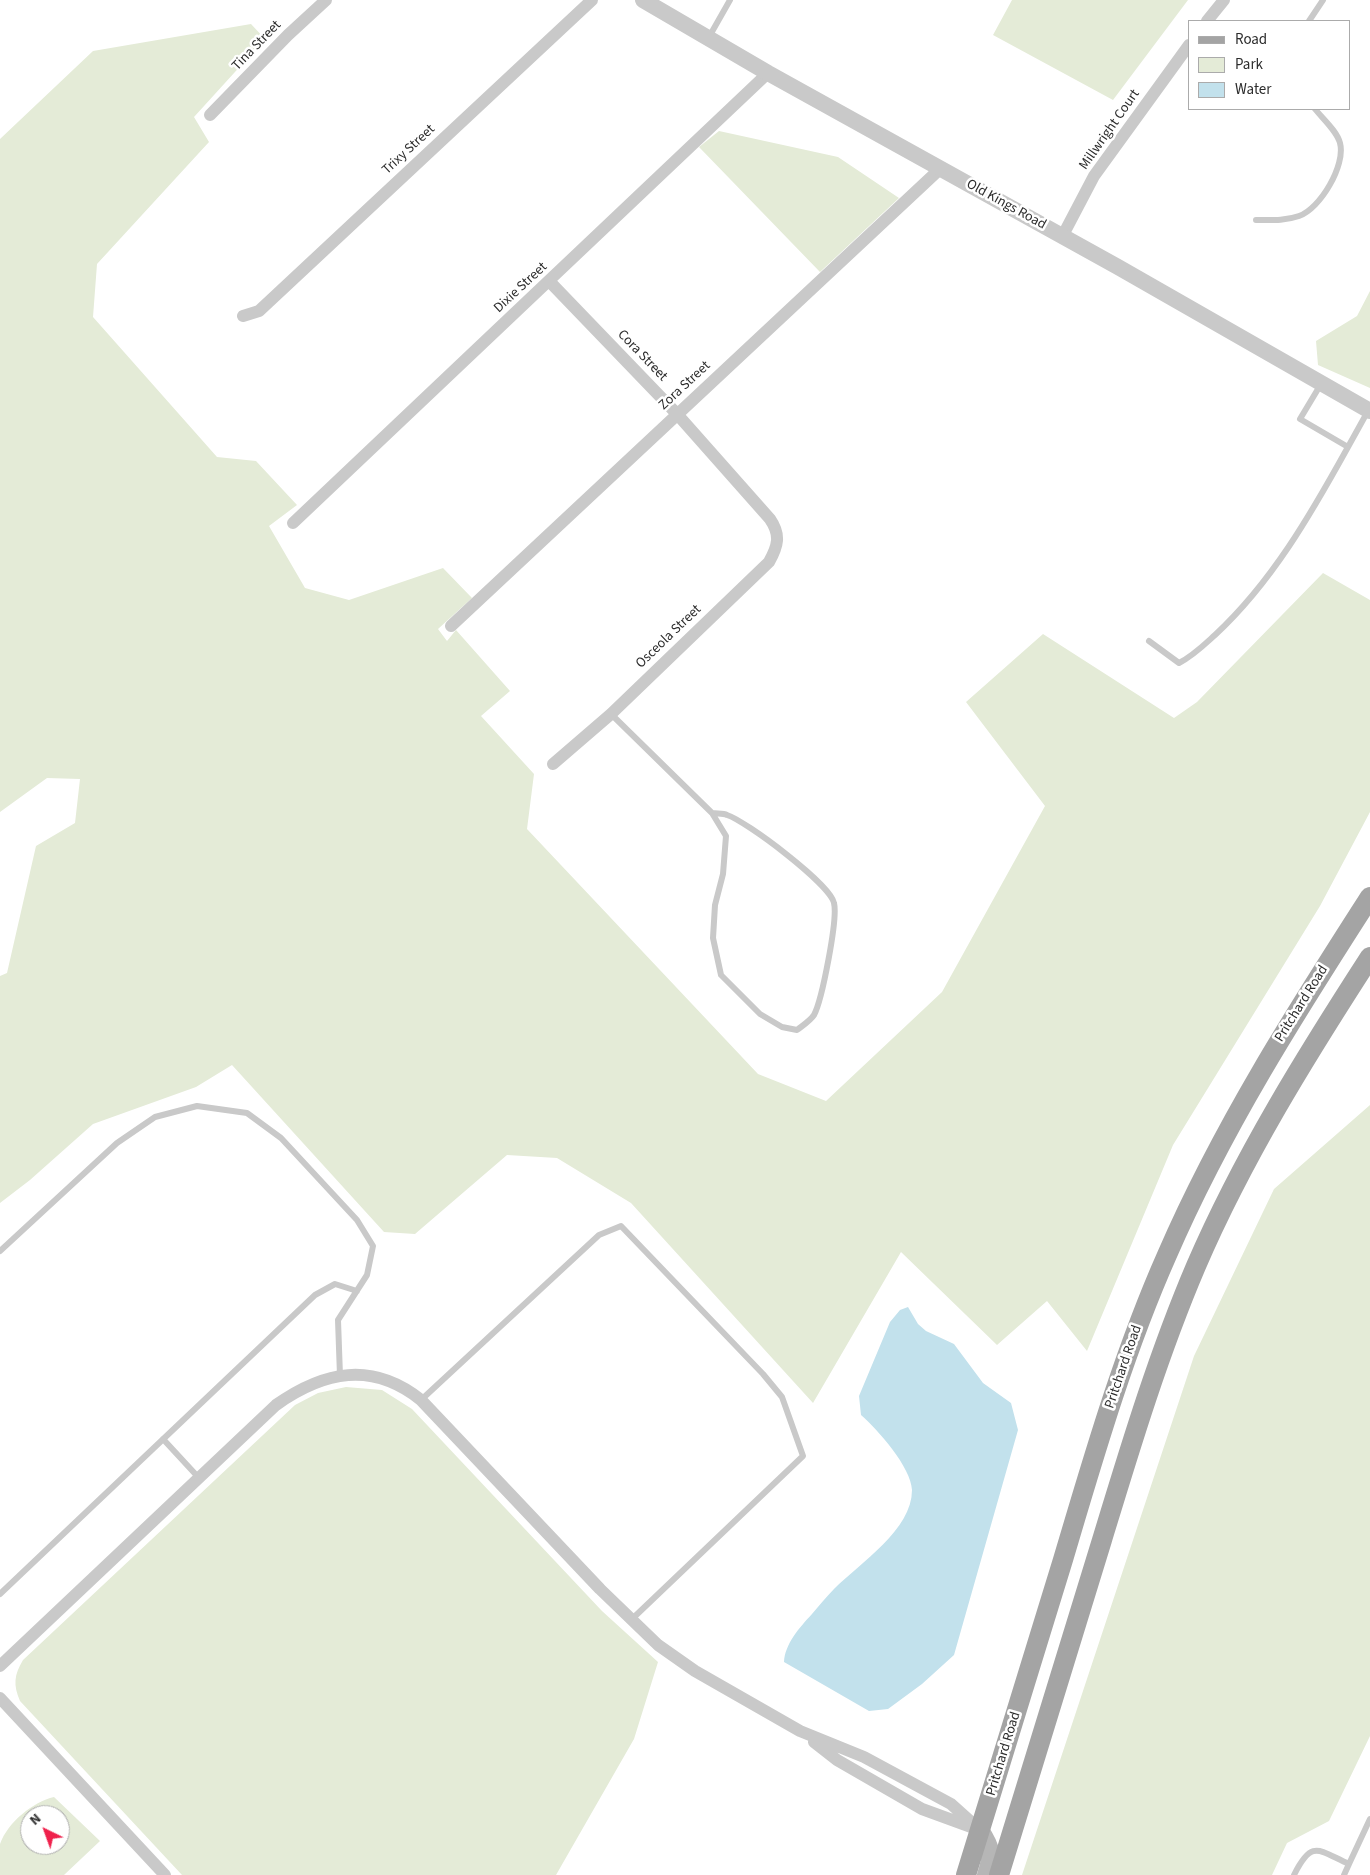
<!DOCTYPE html>
<style>
body{margin:0}
#map{position:relative;width:1370px;height:1875px;overflow:hidden;background:#fff;font-family:"Source Sans 3",sans-serif}
canvas{display:block}
.legend{position:absolute;left:1188px;top:20px;width:162px;height:90px;box-sizing:border-box;background:#fff;border:1px solid #ababab;margin:0;padding:6px 9px;list-style:none;font-size:15px;color:#2c2c2c}
.legend li{display:flex;align-items:center;gap:10px;height:25px}
.legend b{width:25px;border:1px solid #ababab}
.north{position:absolute;left:20px;top:1805px;width:50px;height:50px;box-sizing:border-box;background:#fff;border:1px solid #ababab;border-radius:50%;rotate:318deg;font-size:14px;font-weight:700;line-height:20px;text-align:center;color:#2c2c2c}
.north::after{content:'';display:block;margin:auto;width:18px;height:22px;background:#ef214c;clip-path:polygon(50% 0,100% 100%,50% 72%,0 100%)}
</style>
<div id="map">
<canvas width="1370" height="1875"></canvas>
<ul class="legend">
<li><b style="height:6px;background:#a4a4a4"></b>Road</li>
<li><b style="height:14px;background:#e4ebd7"></b>Park</li>
<li><b style="height:14px;background:#c2e1ec"></b>Water</li>
</ul>
<div class="north">N</div>
</div>
<script>
const context = document.querySelector('canvas').getContext('2d');
context.lineJoin = 'round';
function paint(path, color) {
  context.fillStyle = color;
  context.fill(path, 'evenodd');
}
function strokePath(path, color, width, dash) {
  context.strokeStyle = color;
  context.lineWidth = width;
  context.lineCap = dash ? 'butt' : 'round';
  context.setLineDash(dash || []);
  context.stroke(path);
}
function write(font, color, halo, rows, align = 'center') {
  context.font = font + ' "Source Sans 3",sans-serif';
  context.lineWidth = 5;
  context.setLineDash([]);
  context.textBaseline = 'middle';
  context.strokeStyle = halo;
  context.fillStyle = color;
  for (const [text, x, y, turn = 0] of rows) {
    context.save();
    context.translate(x, y);
    context.rotate((+turn || 0) * Math.PI / 180);
    context.textAlign = isNaN(turn) ? turn : align;
    if (halo) context.strokeText(text, 0, 0);
    context.fillText(text, 0, 0);
    context.restore();
  }
}
const green = new Path2D(`
 M1012,0H1188L1113,100L993,35Z
 M251,24L265,39L194,117L209,142L97,264L93,317L217,457L256,461L297,505L269,526L305,588L349,600L443,568L472,598L438,629L447,641L456,630L510,691L481,716L534,774L527,829L758,1074L826,1101L942,992L1045,806L966,702L1043,634L1174,718L1197,702L1323,573L1370,600V812L1320,906L1173,1145L1087,1351L1047,1301L997,1345L901,1252L813,1403L631,1203L557,1158L507,1155L415,1234L384,1232L232,1065L196,1087L93,1124L30,1180L0,1203V976L7,973L36,846L75,823L80,779L47,778L0,812V139L93,51Z
 M719,131L838,157L899,198L820,272L699,147Z
 M1370,291V388L1318,365L1316,341L1357,316Z
 M1370,1105V1736L1329,1821L1287,1843L1272,1875H1022L1194,1356L1274,1189Z
 M346,1387L382,1390L412,1409L602,1611L658,1662L634,1739L556,1875H182L20,1701C13,1685 14,1675 23,1660L295,1405L318,1393Z
 M54,1797L100,1841L64,1875H0C0,1866 0,1852 0,1844C8,1822 33,1802 54,1797ZM30,1815H60V1845H30Z`);
const water = new Path2D(`
 M908,1307L918,1324L926,1331L954,1344L983,1383L1011,1403L1018,1430L954,1655L922,1684L888,1709L869,1711L784,1662C785,1644 799,1628 812,1614C819,1606 826,1597 834,1589C860,1563 912,1530 912,1490C911,1467 878,1430 861,1415L859,1396L890,1322L900,1310Z`);
const service = new Path2D(`
 M1309,21L1323,0
 M709,37L730,0
 M1256,220C1270,220 1285,221 1299,216C1320,209 1346,165 1340,143C1337,131 1323,119 1315,109
 M1321,384L1300,419L1348,447L1368,411
 M1149,641L1179,663C1193,656 1204,645 1215,635C1272,582 1311,514 1348,447
 M611,714L712,813L726,836L723,874L715,905L713,938L721,975L760,1014L782,1027L797,1030C802,1026 810,1021 814,1015C822,1000 838,919 834,903C830,884 746,821 727,815C723,813 717,814 712,813
 M0,1251L117,1143L155,1117L197,1106L247,1113L281,1138L357,1220L373,1246L367,1275L338,1320L340,1376
 M421,1400L599,1235L621,1226L763,1374L782,1397L803,1456L631,1620
 M163,1439L199,1478
 M0,1594L315,1295L335,1284L357,1291
 M1294,1875C1312,1839 1318,1850 1349,1864L1370,1819
 M1344,1875L1349,1864`);
const minor = new Path2D(`
 M1207,21L1224,0
 M210,115L288,35L326,0
 M1062,237L1094,176L1189,45
 M550,282L677,414L770,519C781,535 778,546 769,562L611,714L553,764
 M243,316L259,311L592,0
 M293,523L768,73
 M451,626L941,168
 M0,1666L276,1405C324,1371 372,1361 421,1400L600,1589L658,1645L695,1671L800,1731L864,1757L951,1804L980,1830
 M0,1698L165,1875
 M814,1742L837,1760L922,1809L974,1828`);
const tertiary = new Path2D(`
 M643,0L768,73L1118,267L1370,411`);
const secondary = new Path2D(`
 M980,1830C992,1848 993,1854 986,1875`);
const primary = new Path2D(`
 M966,1875C998,1771 1030,1667 1062,1563C1093,1459 1123,1354 1167,1255C1222,1128 1296,1012 1370,897
 M999,1875C1034,1764 1068,1652 1102,1540C1130,1448 1158,1355 1196,1266C1243,1157 1306,1056 1370,957`);
const streetNames = [
 ["Tina Street",257,46,-46],
 ["Millwright Court",1110,130,-55],
 ["Trixy Street",409,150,-43],
 ["Old Kings Road",1006,205,29],
 ["Dixie Street",521,288,-43],
 ["Cora Street",642,356,46],
 ["Zora Street",685,386,-43],
 ["Osceola Street",669,637,-44],
 ["Pritchard Road",1302,1004,-58],
 ["Pritchard Road",1124,1367,-71],
 ["Pritchard Road",1004,1754,-73]
];
paint(green, '#e4ebd7');
paint(water, '#c2e1ec');
strokePath(service, '#c9c9c9', 6);
strokePath(minor, '#c9c9c9', 12);
strokePath(tertiary, '#c9c9c9', 16);
strokePath(secondary, '#b6b6b6', 18);
strokePath(primary, '#a4a4a4', 20);
write('14px', '#2c2c2c', '#fff', streetNames);
</script>
